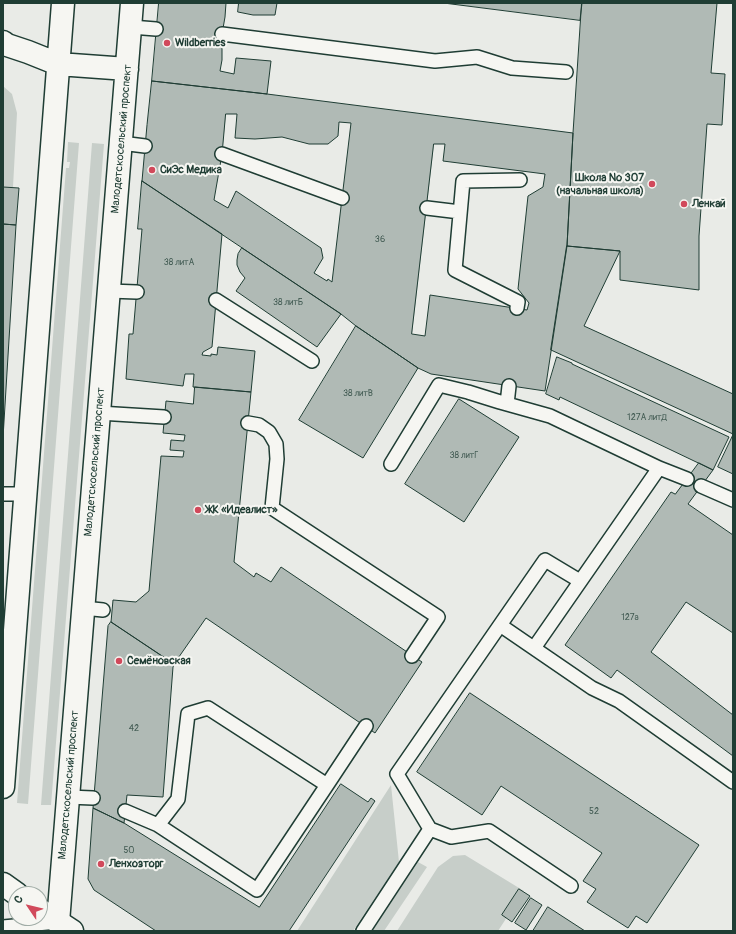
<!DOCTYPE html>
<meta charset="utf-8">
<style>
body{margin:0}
#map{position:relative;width:736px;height:934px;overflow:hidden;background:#e9ebe7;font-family:Pangolin,sans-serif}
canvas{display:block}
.frame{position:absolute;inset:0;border:4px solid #1f3d34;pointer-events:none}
.north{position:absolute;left:8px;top:886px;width:40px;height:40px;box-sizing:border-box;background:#f6f6f2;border:1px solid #a0aca6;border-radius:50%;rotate:305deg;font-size:11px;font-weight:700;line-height:16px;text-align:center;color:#1f3d34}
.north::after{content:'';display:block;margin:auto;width:14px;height:18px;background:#d1495b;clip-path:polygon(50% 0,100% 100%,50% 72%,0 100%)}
</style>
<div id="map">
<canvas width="736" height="934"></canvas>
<div class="frame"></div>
<div class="north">С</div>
</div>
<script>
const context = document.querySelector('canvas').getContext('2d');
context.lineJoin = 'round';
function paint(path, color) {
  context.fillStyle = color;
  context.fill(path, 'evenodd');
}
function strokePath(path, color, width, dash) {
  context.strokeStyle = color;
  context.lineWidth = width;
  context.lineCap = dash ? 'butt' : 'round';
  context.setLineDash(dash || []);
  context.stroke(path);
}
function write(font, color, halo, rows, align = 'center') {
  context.font = font + ' Pangolin,sans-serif';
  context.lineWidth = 4;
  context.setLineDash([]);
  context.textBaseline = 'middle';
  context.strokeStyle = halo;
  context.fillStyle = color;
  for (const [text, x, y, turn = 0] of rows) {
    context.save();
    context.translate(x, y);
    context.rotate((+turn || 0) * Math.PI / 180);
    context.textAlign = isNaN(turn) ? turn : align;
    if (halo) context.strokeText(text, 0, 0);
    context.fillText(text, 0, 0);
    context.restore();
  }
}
const green = new Path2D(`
 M3,86L12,94L17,113L13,187H3Z
 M68,142L79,143L28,804L17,803L66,168H69L70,162H67Z
 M92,143L104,144L51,805H41Z
 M391,785L399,862L353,931H297Z
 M465,855L524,891L498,931H397L438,867L453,856Z
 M418,862L427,867L384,931H372Z`);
const building = new Path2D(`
 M159,3H226L225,17L222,34V60L220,71L234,74L236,58L271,61L267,94L152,81Z
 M239,3H277L275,15H253L238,12Z
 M444,3H582L580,20Z
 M582,3H717L711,73L725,74L722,125L707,124L699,236V290L620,280V251L567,246L573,133Z
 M152,81L267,94L573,133L567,246L545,391L431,374L418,368L356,326L341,314L142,181L147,125ZM226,114H237L235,138L255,139L282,137L309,144H328L338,136L339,122L351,123L332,282L328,279L327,281L314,273L323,258L321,248L236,191L228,208L214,200L222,154ZM434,144H445L443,161L545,174L543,187L528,196L518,289L529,303L527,310L430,295L425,336L412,334Z
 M142,181L222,234L212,347L203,352L202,355L211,356V354L217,355L218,347L255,351L251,392L193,387L194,374H185L183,386L126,379L129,334H133L142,229H138Z
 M3,187L19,188L16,225L3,224Z
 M3,224L16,225L3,438Z
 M567,246L620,251L584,326L733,394V434L551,350Z
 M242,248L341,314L317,347L236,291L245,278L240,272L237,265V260L238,254Z
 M356,326L418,368L363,458L299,420Z
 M557,357L572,363V364L729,437L713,470L560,397L559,400L546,394Z
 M195,387L251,392L234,562L254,577L256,573L271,582L281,567L422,662L375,733L206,618L174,664L111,622L113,600L136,602L149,591L161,456L183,457L184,451L170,450L171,440L184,441L185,435L163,433L166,401L193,404Z
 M459,399L519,437L464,522L405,484Z
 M733,435V474L718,467Z
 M699,463L713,470L688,504L733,535V633L686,602L651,652L733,715V756L617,670L611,678L565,645L671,492L675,494Z
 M111,622L174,664L173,667L163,797L127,795L124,823L93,808L108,626Z
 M470,693L699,845L647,923L636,916L628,928L587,902L596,889L583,881L602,853L501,786L482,815L417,772Z
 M341,784L368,802L371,798L375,801L289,931H156L94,890L88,879L93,808L124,823L259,907Z
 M519,889L530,896L512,922L502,915Z
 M531,898L542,905L526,930L515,923Z
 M548,907L585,931H533Z`);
const lane = new Path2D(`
 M131,27L156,29
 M222,34L435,61L477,57L512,68L566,72
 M121,143L145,146
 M222,154L342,198
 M427,208L460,212
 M109,291L137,292
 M216,300L312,361
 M517,308L518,302L455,270L463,181L520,180
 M507,404L509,386
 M99,413L164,417
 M248,423L259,425L269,432L276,444L277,459L272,508L438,617L412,656
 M391,464L439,385L468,392L500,402L550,416L659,468L687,479
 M701,486L733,500
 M3,494H25
 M83,608L103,610
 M500,625L592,688L619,701L733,782
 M534,648L659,468
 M327,785L366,726
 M68,797L93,798
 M125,811L158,825L257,890L327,785L208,708L188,714L178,799L158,825
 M430,829L397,774L545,560L580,581
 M3,927L58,922
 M363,931L430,829L451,837L489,831L571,886`);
const street = new Path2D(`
 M3,42L7,45L28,52L58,64L127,69
 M3,787L63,3
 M58,922L132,3`);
const primary = new Path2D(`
 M3,884L17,894
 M40,910L72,931`);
const markers = [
 [167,43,4,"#d1495b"],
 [152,170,4,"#d1495b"],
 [652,184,4,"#d1495b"],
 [684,204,4,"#d1495b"],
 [198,510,4,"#d1495b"],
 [119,661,4,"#d1495b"],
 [101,864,4,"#d1495b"]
];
const numberNames = [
 ["36",380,240],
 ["38 литА",179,263],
 ["38 литБ",288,303],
 ["38 литВ",358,394],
 ["127А литД",647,418],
 ["38 литГ",464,456],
 ["127а",630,618],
 ["42",134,729],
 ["52",594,812],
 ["50",129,851]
];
const poiNames = [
 ["Wildberries",175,43],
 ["СиЭс Медика",160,170],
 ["Школа № 307",644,178,"right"],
 ["(начальная школа)",644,191,"right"],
 ["Ленкай",692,204],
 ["ЖК «Идеалист»",206,510],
 ["Семёновская",127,661],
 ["Ленхозторг",109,864]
];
const streetNames = [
 ["Малодетскосельский проспект",122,139,-85],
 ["Малодетскосельский проспект",95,462,-85],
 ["Малодетскосельский проспект",69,785,-85]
];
paint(green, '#c7cec9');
paint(building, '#b0bab5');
strokePath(building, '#1f3d34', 1);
strokePath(lane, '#1f3d34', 16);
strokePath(street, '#1f3d34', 25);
strokePath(primary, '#1f3d34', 25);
strokePath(lane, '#f6f6f2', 13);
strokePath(street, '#f6f6f2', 22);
strokePath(primary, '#f6f6f2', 22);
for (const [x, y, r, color] of markers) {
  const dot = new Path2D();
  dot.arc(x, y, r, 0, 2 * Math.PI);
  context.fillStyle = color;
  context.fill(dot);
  strokePath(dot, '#f6f6f2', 1.5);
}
write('9px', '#435c54', null, numberNames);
write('bold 11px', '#1f3d34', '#f6f6f2', poiNames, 'left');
write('11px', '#1f3d34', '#f6f6f2', streetNames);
</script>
